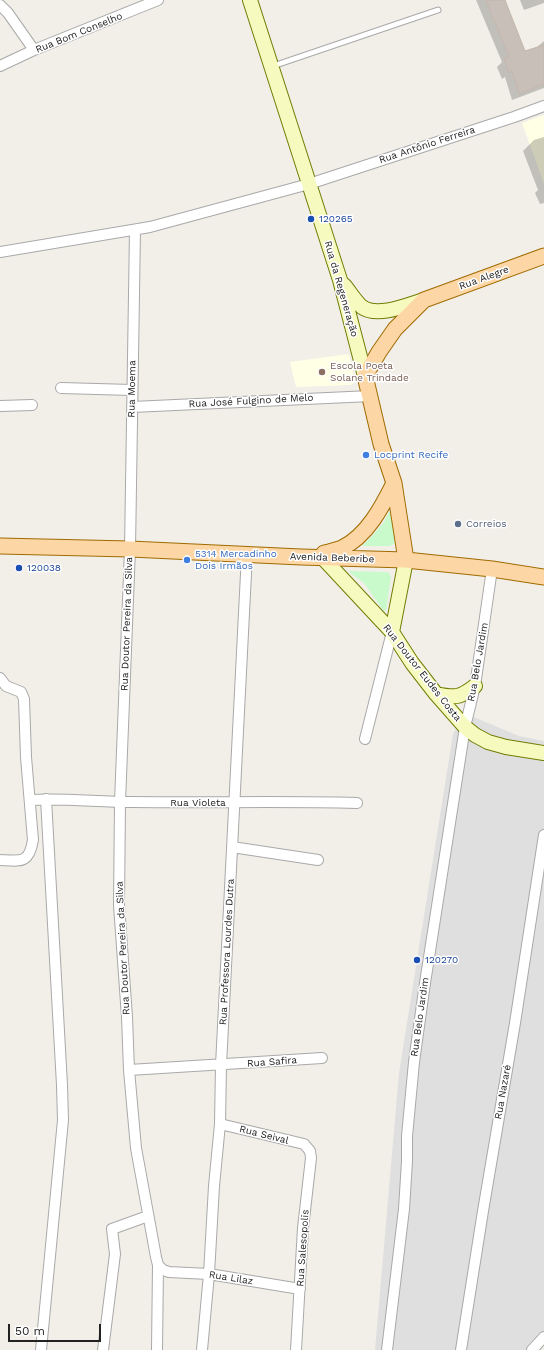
<!DOCTYPE html>
<meta charset="utf-8">
<style>
body{margin:0}
#map{position:relative;width:544px;height:1350px;overflow:hidden;background:#f2efe9;font-family:"Work Sans",sans-serif}
canvas{display:block}
.scale{position:absolute;left:8px;top:1324px;width:93px;height:18px;box-sizing:border-box;border:2px solid #222;border-top:0;padding-left:5px;font-size:12px;line-height:14px;white-space:nowrap;color:#222;-webkit-text-stroke:3px #fff;paint-order:stroke}
</style>
<div id="map">
<canvas width="544" height="1350"></canvas>
<div class="scale">50 m</div>
</div>
<script>
const context = document.querySelector('canvas').getContext('2d');
context.lineJoin = 'round';
function paint(path, color) {
  context.fillStyle = color;
  context.fill(path, 'evenodd');
}
function strokePath(path, color, width, dash) {
  context.strokeStyle = color;
  context.lineWidth = width;
  context.lineCap = dash ? 'butt' : 'round';
  context.setLineDash(dash || []);
  context.stroke(path);
}
function write(font, color, halo, rows, align = 'center') {
  context.font = font + ' "Work Sans",sans-serif';
  context.lineWidth = 3;
  context.setLineDash([]);
  context.textBaseline = 'middle';
  context.strokeStyle = halo;
  context.fillStyle = color;
  for (const [text, x, y, turn = 0] of rows) {
    context.save();
    context.translate(x, y);
    context.rotate((+turn || 0) * Math.PI / 180);
    context.textAlign = isNaN(turn) ? turn : align;
    if (halo) context.strokeText(text, 0, 0);
    context.fillText(text, 0, 0);
    context.restore();
  }
}
const residential = new Path2D(`
 M464,713L519,736L544,741V1331L528,1350H375L399,1073L453,734Z`);
const education = new Path2D(`
 M544,115V184L522,123Z
 M349,354L355,382L351,385L296,387L290,362Z`);
const park = new Path2D(`
 M391,508L398,541L390,546H362L373,535L384,522Z
 M349,571L386,572L389,573L391,577L386,611L383,610L364,583L350,573Z`);
const shadow = new Path2D(`
 M476,0H504L525,52L537,47L544,41V88L512,100L505,77L502,79L497,67L502,62Z
 M520,0H544V3L524,10Z
 M544,137V203L540,204L535,193L538,190L523,151L534,140Z`);
const building = new Path2D(`
 M486,0H505L525,51L544,45V84L519,94L512,71L509,73L504,59L509,57Z`);
const lane = new Path2D(`
 M273,66L438,10`);
const street = new Path2D(`
 M0,5L8,13L34,50
 M0,66L34,50L158,0
 M135,230L130,549L120,802L119,905L127,1017L129,1070L136,1148L156,1257L158,1265L163,1270L169,1272L209,1274L300,1289
 M0,252L150,227L309,184L514,117L544,106
 M61,388L132,390
 M0,406L32,405
 M132,407L371,396
 M0,678L6,686L21,692L24,699L26,757L33,840C29,864 21,861 0,860
 M365,739L392,632
 M30,800C64,798 98,802 133,802C207,803 282,801 357,803
 M232,847L318,860
 M129,1070L322,1058
 M220,1124L304,1144L310,1151L311,1158L303,1228L296,1350
 M41,1350L63,1120L62,1085L46,799
 M103,1350L115,1254L112,1229L148,1216
 M157,1350L158,1265
 M202,1350L209,1274L214,1186L220,1124L221,1065L247,554
 M387,1350L404,1209L407,1161V1136L414,1062L425,983L465,727L475,686L492,569
 M461,1350L483,1211L515,1023L544,835
 M532,1350L544,1337`);
const secondary = new Path2D(`
 M250,0L340,280L365,376
 M344,285C350,292 355,301 362,307C377,318 408,305 424,300
 M322,557L392,632L412,663L436,694L465,727L475,735L488,742L506,747L544,753
 M392,632L406,560
 M436,694C455,698 460,698 475,686`);
const primary = new Path2D(`
 M0,546L130,549L301,557L406,560L492,569L544,577
 M324,553C329,552 336,550 342,548C367,536 382,507 394,483
 M406,560L394,483L381,444L365,376L379,352L395,329L424,300L544,256`);
const markers = [
 [311,219,4,"#1a4fb4"],
 [322,372,4,"#8d6e63"],
 [366,455,4,"#3f7fe0"],
 [458,524,4,"#5c6f8a"],
 [187,560,4,"#3f7fe0"],
 [19,568,4,"#1a4fb4"],
 [417,960,4,"#1a4fb4"]
];
const streetNames = [
 ["Rua Bom Conselho",79,33,-22],
 ["Rua Antônio Ferreira",427,145,-18],
 ["Rua Alegre",484,278,-20],
 ["Rua da Regeneração",341,289,74],
 ["Rua Moema",132,389,-89],
 ["Rua José Fulgino de Melo",251,401,-3],
 ["Avenida Beberibe",332,558,2],
 ["Rua Doutor Pereira da Silva",127,624,-88],
 ["Rua Belo Jardim",478,662,-80],
 ["Rua Doutor Eudes Costa",422,673,52],
 ["Rua Violeta",198,803],
 ["Rua Doutor Pereira da Silva",123,948,-93],
 ["Rua Professora Lourdes Dutra",227,952,-87],
 ["Rua Belo Jardim",420,1017,-82],
 ["Rua Safira",272,1062,-4],
 ["Rua Nazaré",503,1092,-80],
 ["Rua Seival",264,1135,14],
 ["Rua Salesopolis",303,1248,-86],
 ["Rua Lilaz",231,1278,9]
];
const transitNames = [
 ["120265",319,219],
 ["120038",27,568],
 ["120270",425,960]
];
const educationNames = [
 ["Escola Poeta",330,366],
 ["Solane Trindade",330,378]
];
const shopNames = [
 ["Locprint Recife",374,455],
 ["5314 Mercadinho",195,554],
 ["Dois Irmãos",195,566]
];
const serviceNames = [
 ["Correios",466,524]
];
paint(residential, '#e0dfdf');
paint(education, '#ffffe5');
paint(park, '#c8facc');
paint(shadow, '#0003');
paint(building, '#c7bfb8');
strokePath(building, '#c4b6ab', 1);
strokePath(lane, '#a9a9a9', 7);
strokePath(street, '#a9a9a9', 12);
strokePath(secondary, '#707d05', 16);
strokePath(primary, '#a06b00', 17);
strokePath(lane, '#fff', 5);
strokePath(street, '#fff', 10);
strokePath(secondary, '#f7fabf', 14);
strokePath(primary, '#fcd6a4', 15);
for (const [x, y, r, color] of markers) {
  const dot = new Path2D();
  dot.arc(x, y, r, 0, 2 * Math.PI);
  context.fillStyle = color;
  context.fill(dot);
  strokePath(dot, '#fff', 1.5);
}
write('10px', '#222', '#fff', streetNames);
write('10px', '#164399', '#fff', transitNames, 'left');
write('10px', '#785e54', '#fff', educationNames, 'left');
write('10px', '#366cbe', '#fff', shopNames, 'left');
write('10px', '#4e5e75', '#fff', serviceNames, 'left');
</script>
